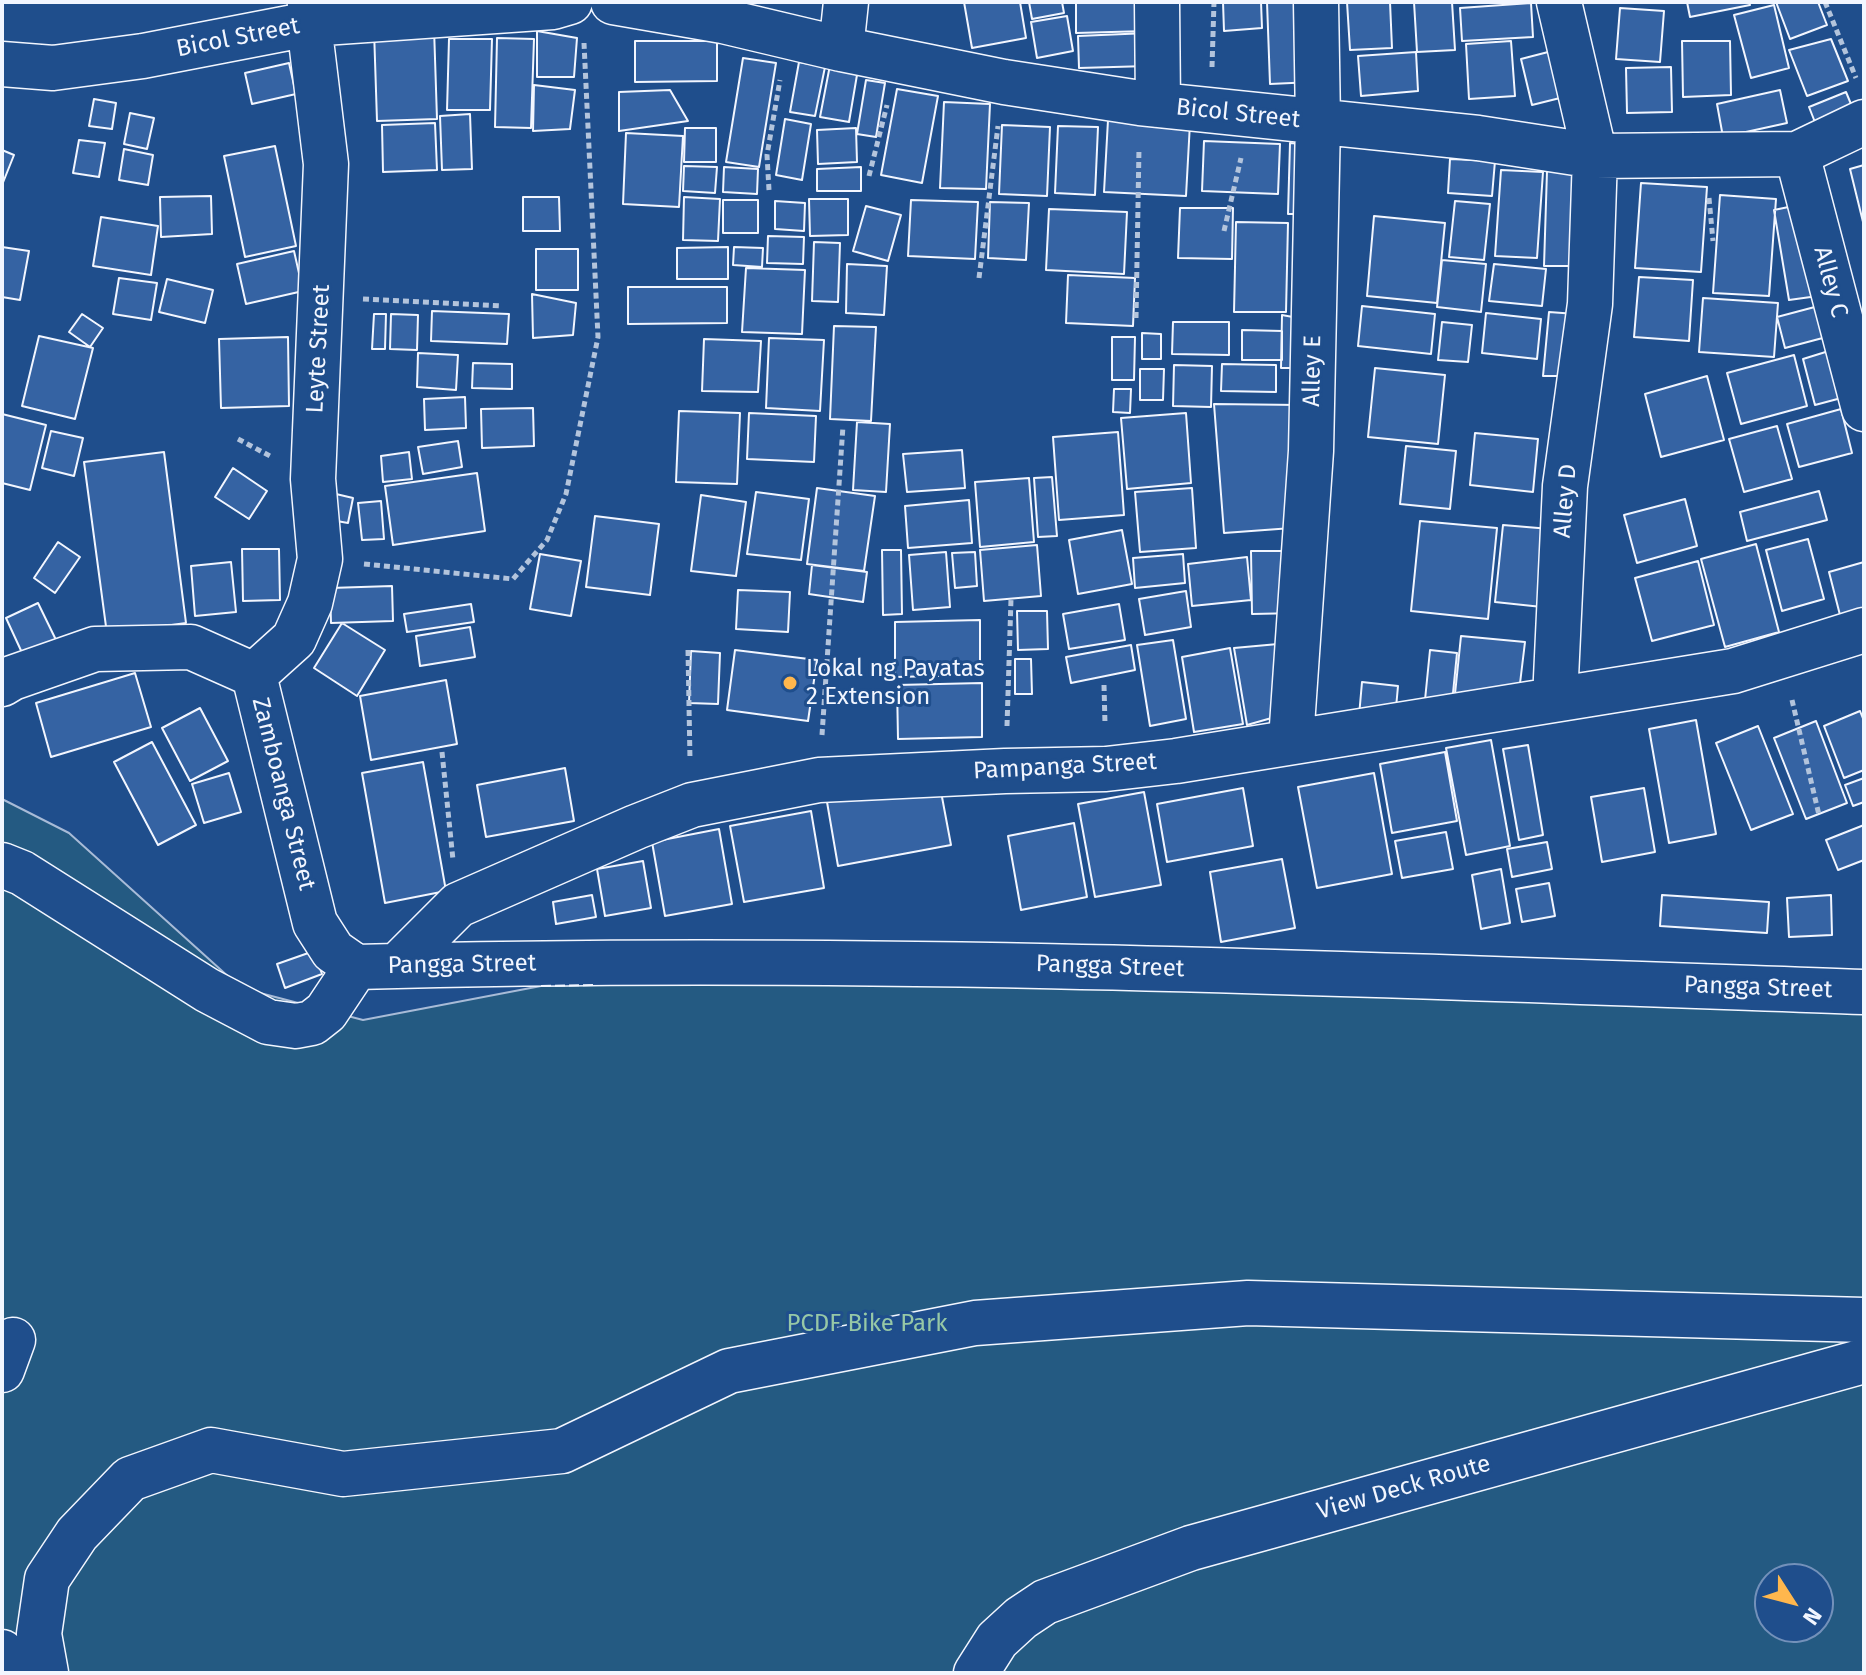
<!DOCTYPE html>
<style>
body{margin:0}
#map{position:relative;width:1866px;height:1675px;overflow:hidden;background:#1f4e8c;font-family:"Fira Sans",sans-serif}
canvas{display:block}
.frame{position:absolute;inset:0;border:4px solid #f2f6ff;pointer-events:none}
.north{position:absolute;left:1754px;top:1563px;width:80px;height:80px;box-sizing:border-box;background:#1f4e8c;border:2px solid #7391ba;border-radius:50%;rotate:126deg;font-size:22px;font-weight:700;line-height:32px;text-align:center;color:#f2f6ff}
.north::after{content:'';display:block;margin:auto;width:28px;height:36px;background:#ffb74d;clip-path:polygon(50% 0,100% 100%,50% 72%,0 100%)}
</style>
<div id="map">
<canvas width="1866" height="1675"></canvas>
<div class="frame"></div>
<div class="north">N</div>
</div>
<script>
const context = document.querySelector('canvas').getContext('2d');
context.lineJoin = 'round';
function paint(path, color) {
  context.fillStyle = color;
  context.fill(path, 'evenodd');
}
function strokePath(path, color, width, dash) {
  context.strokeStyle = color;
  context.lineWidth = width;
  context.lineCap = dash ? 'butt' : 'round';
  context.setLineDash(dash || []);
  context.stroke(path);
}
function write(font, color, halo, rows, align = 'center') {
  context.font = font + ' "Fira Sans",sans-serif';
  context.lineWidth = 6;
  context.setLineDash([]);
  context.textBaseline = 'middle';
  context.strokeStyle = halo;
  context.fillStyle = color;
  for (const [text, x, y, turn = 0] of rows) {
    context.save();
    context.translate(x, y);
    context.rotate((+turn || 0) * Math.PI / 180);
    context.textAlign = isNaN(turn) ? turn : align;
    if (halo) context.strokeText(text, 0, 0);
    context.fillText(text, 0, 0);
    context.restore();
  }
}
const green = new Path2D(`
 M2,799L69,833L241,988L363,1020L541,986L868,976L1864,1010V1673H2ZM1770,1579H1818V1627H1770Z`);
const building = new Path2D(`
 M964,2H1020L1026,38L972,48Z
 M1029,2H1062L1064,13L1032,19Z
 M1076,2H1146L1147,31L1076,33Z
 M1223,2H1261L1262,28L1224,31Z
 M1267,2H1310L1313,82L1270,84Z
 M1347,2H1390L1392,48L1350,50Z
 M1414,2H1452L1455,50L1417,52Z
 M1687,2H1749L1750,5L1690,17Z
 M1776,2H1818L1827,25L1790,39Z
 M1531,3L1533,37L1462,41L1460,8Z
 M1774,5L1789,68L1751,78L1734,15Z
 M1620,8L1664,11L1660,62L1616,59Z
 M1067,16L1073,51L1037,58L1031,22Z
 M434,28L437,119L377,121L374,30Z
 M537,31L577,38L574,77H537Z
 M1148,33V66L1079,68L1078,36Z
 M497,38L534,39L531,128L495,127Z
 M449,39H492L490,110H447Z
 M1831,39L1848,81L1807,96L1789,50Z
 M635,41H717V81L635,82Z
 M1511,41L1515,96L1469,99L1466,44Z
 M1682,41H1730L1731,95L1683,97Z
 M1552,51L1564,97L1532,105L1521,59Z
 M1416,52L1418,91L1361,96L1358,56Z
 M743,58L776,63L759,167L726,162Z
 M799,62L825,67L815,116L790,112Z
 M289,63L296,94L252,104L245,73Z
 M830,65L858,69L849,122L820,117Z
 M1671,67L1672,112L1627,113L1626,68Z
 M866,80L885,83L876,137L857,134Z
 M534,85L575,90L570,129L533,131Z
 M897,89L938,96L922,183L881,175Z
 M670,90L688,121L619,131V92Z
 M1780,90L1787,123L1723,137L1717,104Z
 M1846,92L1858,121L1820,135L1809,107Z
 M94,99L116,103L112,129L89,126Z
 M944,102L990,104L986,189L940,188Z
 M130,113L154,118L147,149L124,144Z
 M470,114L472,169L442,170L440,116Z
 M785,119L811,124L802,180L776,175Z
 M1108,120L1190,123L1186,196L1104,192Z
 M435,123L437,170L383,172L382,125Z
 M1002,125L1050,127L1047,196L999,194Z
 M1058,126L1098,127L1095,195L1055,193Z
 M685,128H716V162H684Z
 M856,128L857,162L818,164L817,130Z
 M626,133L683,136L679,207L623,204Z
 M79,140L105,143L99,177L73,173Z
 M1204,141L1280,144L1278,194L1202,191Z
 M1290,143L1313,145V214H1288Z
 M275,146L296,246L245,257L224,156Z
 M124,149L153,155L148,185L119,180Z
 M2,150L14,155L2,185Z
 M1450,159L1495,161L1492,196L1448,193Z
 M1864,165V226L1850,169Z
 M684,166L717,167L715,193L683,191Z
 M724,167L758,169L757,194L723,192Z
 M861,167V191H817V169Z
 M1501,170L1543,172L1537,258L1495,256Z
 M1547,171H1583L1586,266H1544Z
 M1641,183L1707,187L1701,272L1635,268Z
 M1720,195L1776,199L1769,296L1713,293Z
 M211,196L212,234L161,237L160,197Z
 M523,197H559L560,231H523Z
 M684,197L720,199L718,241L683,240Z
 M809,199H848V235L810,236Z
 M723,200H758V233H723Z
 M911,200L978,202L975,259L908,256Z
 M775,201L805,203L804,231L775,229Z
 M1455,201L1490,204L1484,260L1449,257Z
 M990,202L1029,203L1026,260L988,258Z
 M1803,204L1818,296L1789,300L1774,210Z
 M866,206L901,215L888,261L853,251Z
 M1180,208H1233L1232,259L1178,258Z
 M1049,209L1127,212L1124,274L1046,270Z
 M1374,216L1445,223L1437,303L1367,296Z
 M101,217L158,226L151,275L93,266Z
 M1236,222L1288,223L1286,312H1234Z
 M768,236L804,237L803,264L767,263Z
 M814,242L840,243L838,302L812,301Z
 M2,247L29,251L20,300L2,297Z
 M728,247V279H677V248Z
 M734,247L763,248L762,267L733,265Z
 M536,249H578V290H536Z
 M294,251L303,291L246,304L237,264Z
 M1442,260L1486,264L1481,312L1437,307Z
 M847,264L887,266L884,315L846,313Z
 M1494,264L1546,269L1542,306L1489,301Z
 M746,268L805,270L802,334L742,332Z
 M1068,275L1135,278L1133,326L1066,323Z
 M1639,277L1693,280L1689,341L1634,337Z
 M119,278L157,283L151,320L113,314Z
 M167,279L213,290L205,323L159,312Z
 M628,287H727V323L628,324Z
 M532,294L576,303L573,335L533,338Z
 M1703,298L1778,303L1774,357L1699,352Z
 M1826,304L1834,335L1785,348L1777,317Z
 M1362,306L1435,314L1431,354L1358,346Z
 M432,311L509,314L507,344L431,341Z
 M1549,312L1576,314L1568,376H1543Z
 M1486,313L1541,319L1537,359L1482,353Z
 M82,314L103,328L90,347L69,332Z
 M374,314H386L385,349H372Z
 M391,314L418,315L417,350L390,349Z
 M1282,315L1309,320V368H1281Z
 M1173,322H1229V355L1172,354Z
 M1442,322L1472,325L1468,362L1438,360Z
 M834,326L876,327L871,421L830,419Z
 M1242,330L1282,331V360H1242Z
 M1142,333L1161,334V359H1142Z
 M39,336L93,348L75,419L22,406Z
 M288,337L289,406L221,408L219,339Z
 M1112,337H1135L1134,380H1112Z
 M769,338L824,340L820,411L766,408Z
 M704,339L761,341L758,392L702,391Z
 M1832,350L1845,397L1815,405L1803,359Z
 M418,353L458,355L456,390L417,387Z
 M1794,355L1807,406L1741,424L1727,373Z
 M473,363L512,364V389L472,388Z
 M1222,364L1276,365V392L1221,391Z
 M1174,365L1212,366L1211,407L1173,406Z
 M1375,368L1445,375L1438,444L1368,437Z
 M1140,369H1164L1163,400H1140Z
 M1707,376L1724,440L1661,457L1645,394Z
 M1114,389H1131L1130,413L1113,412Z
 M465,397L466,428L425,430L424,399Z
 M1214,404L1299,405L1292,528L1224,533Z
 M533,408L534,446L482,448L481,409Z
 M1841,409L1852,453L1799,467L1787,424Z
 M679,411L740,413L737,484L676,482Z
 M749,413L816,416L814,462L747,459Z
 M1186,413L1191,483L1127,489L1121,418Z
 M2,414L46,425L30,490L2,483Z
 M857,422L890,424L886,492L853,490Z
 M1777,426L1792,479L1744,492L1729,439Z
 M51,431L83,438L74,476L42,468Z
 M1118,432L1124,515L1059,520L1053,437Z
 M1475,433L1538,439L1533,492L1470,485Z
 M458,441L462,467L423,474L418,447Z
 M1406,446L1456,451L1450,509L1400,504Z
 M962,450L965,488L907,492L903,454Z
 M164,452L186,623L107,634L84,462Z
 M409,452L412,479L383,482L381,456Z
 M233,468L267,491L249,519L215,497Z
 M477,473L485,531L393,545L385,486Z
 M1052,477L1057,536L1038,537L1034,478Z
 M1029,478L1034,542L980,547L975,482Z
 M817,488L875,496L864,571L807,564Z
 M1192,488L1196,548L1140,552L1135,492Z
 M1819,491L1827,520L1747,541L1740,512Z
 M756,492L809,499L801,560L747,554Z
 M336,494L353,498L348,523L331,520Z
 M701,495L746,502L736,576L691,571Z
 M1685,499L1697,546L1637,563L1624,515Z
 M969,500L972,543L908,548L905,506Z
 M381,501L384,539L362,540L358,503Z
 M595,516L659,524L650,595L586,587Z
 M1420,521L1497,528L1488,619L1411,611Z
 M1503,525L1550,529L1542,607L1495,602Z
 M1122,530L1132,584L1078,594L1069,540Z
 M1808,539L1824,599L1782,611L1766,550Z
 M58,542L80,557L55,593L34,578Z
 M1756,544L1779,632L1725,647L1701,559Z
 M1037,545L1041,596L984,601L980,550Z
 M242,549H279L280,600L243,601Z
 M882,550H901L902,614L883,615Z
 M1251,551H1298L1299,613L1252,614Z
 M946,552L950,607L913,610L909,555Z
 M975,552L977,586L955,588L952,553Z
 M540,554L581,561L571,616L530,609Z
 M1183,554L1185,583L1135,588L1133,558Z
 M1247,557L1251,600L1192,606L1188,564Z
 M1698,561L1714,625L1652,641L1635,578Z
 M231,562L236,612L195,616L191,566Z
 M1864,562V613L1841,619L1829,572Z
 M812,565L867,572L863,602L809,594Z
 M392,586L393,621L331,623L330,588Z
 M738,590L790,592L788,632L736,629Z
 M1186,591L1191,627L1145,635L1139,599Z
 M38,603L57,642L24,657L6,618Z
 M471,604L474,622L407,632L404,614Z
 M1119,604L1125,640L1069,649L1063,614Z
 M1017,611H1047L1048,649L1018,650Z
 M980,620V675L895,677V622Z
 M342,623L385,650L357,696L314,668Z
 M470,627L475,657L420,666L416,636Z
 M1461,636L1525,642L1518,700L1455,694Z
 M1173,640L1186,719L1150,726L1137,645Z
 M1278,644L1282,715L1247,725L1234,648Z
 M1131,645L1135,670L1071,683L1066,657Z
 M1230,648L1243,724L1194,732L1182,657Z
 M735,650L817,660L808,721L727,710Z
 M1430,650L1457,653L1451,713L1424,710Z
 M691,651L720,653L718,704L689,703Z
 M1015,659H1031L1032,694H1015Z
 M135,673L151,727L51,757L36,703Z
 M446,680L457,744L371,760L360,696Z
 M1362,682L1398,686L1395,719L1359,716Z
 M982,683V737L898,739L897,685Z
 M200,708L228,761L190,781L162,728Z
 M1860,711L1864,721V770L1844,778L1824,726Z
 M1696,720L1716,834L1669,843L1649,729Z
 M1816,721L1847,803L1806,819L1774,738Z
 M1758,726L1793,814L1751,830L1716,743Z
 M1491,740L1510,846L1466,855L1446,748Z
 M152,742L196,825L158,845L114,762Z
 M1528,745L1543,835L1519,840L1503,749Z
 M1445,752L1457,821L1392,833L1380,764Z
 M423,762L446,891L385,903L362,773Z
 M565,768L574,821L486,837L477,785Z
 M229,773L241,812L204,823L192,784Z
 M1374,773L1392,874L1317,888L1298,787Z
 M1864,778V802L1853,806L1845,785Z
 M939,781L951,845L838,866L827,802Z
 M1243,788L1253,846L1167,862L1157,804Z
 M1644,788L1655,852L1602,862L1591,797Z
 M1144,792L1161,885L1095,897L1078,804Z
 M811,811L824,888L744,902L730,826Z
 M1074,823L1087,897L1021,910L1008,836Z
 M1864,825V860L1838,870L1826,840Z
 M719,829L732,904L665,916L652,842Z
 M1446,832L1453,869L1402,878L1395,841Z
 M1547,842L1552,869L1512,877L1507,849Z
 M1282,859L1295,928L1221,942L1210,872Z
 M643,861L651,908L605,916L597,869Z
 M1501,869L1510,923L1481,929L1472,875Z
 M1549,883L1555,916L1522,922L1516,889Z
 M592,895L596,917L556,924L553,902Z
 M1662,895L1769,902L1767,933L1660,926Z
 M1831,895L1832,935L1789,937L1787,898Z
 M314,951L322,974L285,988L277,964Z`);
const path = new Path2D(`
 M1825,2L1856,78
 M1212,67L1214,2
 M869,176L887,105
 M769,190L767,155L780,80
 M1709,198L1713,241
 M1224,231L1241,158
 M979,278L998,126
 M363,299L502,306
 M1136,318L1139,148
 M238,439L270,456
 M364,564L513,579L547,540L566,494L598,337L584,43
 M688,650L690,760
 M1104,685L1105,724
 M1792,700L1819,815
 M1007,726L1011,599
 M822,735L843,426
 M442,752L453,860`);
const minor = new Path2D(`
 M613,2L723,21L841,49L1004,82L1140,103L1478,138L1595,156L1797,154L1864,122
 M1157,2L1158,105
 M841,49L846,2
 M2,64L53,68L143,56L309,24L553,7L570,2
 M1797,154L1864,409
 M254,675L294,639L310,603L320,559L313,479L326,164L309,24L310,2
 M254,675L315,923L333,951L356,967
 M2,684L12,678L95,649L191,647L254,675
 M1555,699L1565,486L1590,304L1595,156L1559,2
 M1291,740L1311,451L1318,122L1316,2
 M2,865L22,873L207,990L268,1022L296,1026L312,1023L326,1012L356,967
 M397,966L458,905L636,827L692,805L819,780L1005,771L1106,769L1176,761L1733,671L1864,630
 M356,967C859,953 1362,974 1864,992
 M2,1370L13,1340
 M2,1652L16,1673
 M46,1673L39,1634L47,1579L77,1534L130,1479L211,1450L343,1474L562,1451L729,1371L975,1323L1248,1303L1864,1320
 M976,1673L997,1640L1021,1618L1045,1602L1191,1548L1864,1361`);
const fence = new Path2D(`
 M541,986L593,985`);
const markers = [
 [790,683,8,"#ffb74d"]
];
const streetNames = [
 ["Bicol Street",238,38,-11],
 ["Bicol Street",1238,114,6],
 ["Alley C",1830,282,75],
 ["Leyte Street",319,349,-87],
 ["Alley E",1313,371,-89],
 ["Alley D",1566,501,-85],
 ["Pampanga Street",1065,767,-3],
 ["Zamboanga Street",283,794,76],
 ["Pangga Street",462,965,-1],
 ["Pangga Street",1110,967,2],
 ["Pangga Street",1758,988,2],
 ["View Deck Route",1404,1488,-16]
];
const poiNames = [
 ["Lokal ng Payatas",806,669],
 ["2 Extension",806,697]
];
const parkNames = [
 ["PCDF Bike Park",867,1324]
];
paint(green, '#245a82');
strokePath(green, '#a8bbd7', 2);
paint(building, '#3563a3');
strokePath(building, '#f2f6ff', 2);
strokePath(minor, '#f2f6ff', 47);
strokePath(path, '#b3c4dc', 5, [6, 4]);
strokePath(minor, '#1f4e8c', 44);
strokePath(fence, '#f2f6ff', 2, [10, 4]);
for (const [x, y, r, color] of markers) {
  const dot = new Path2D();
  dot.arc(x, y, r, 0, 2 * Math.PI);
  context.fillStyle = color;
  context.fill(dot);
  strokePath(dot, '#1f4e8c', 3);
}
write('24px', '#f2f6ff', '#1f4e8c', streetNames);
write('24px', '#f2f6ff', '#1f4e8c', poiNames, 'left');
write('24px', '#97c8a6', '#1f4e8c', parkNames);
</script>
